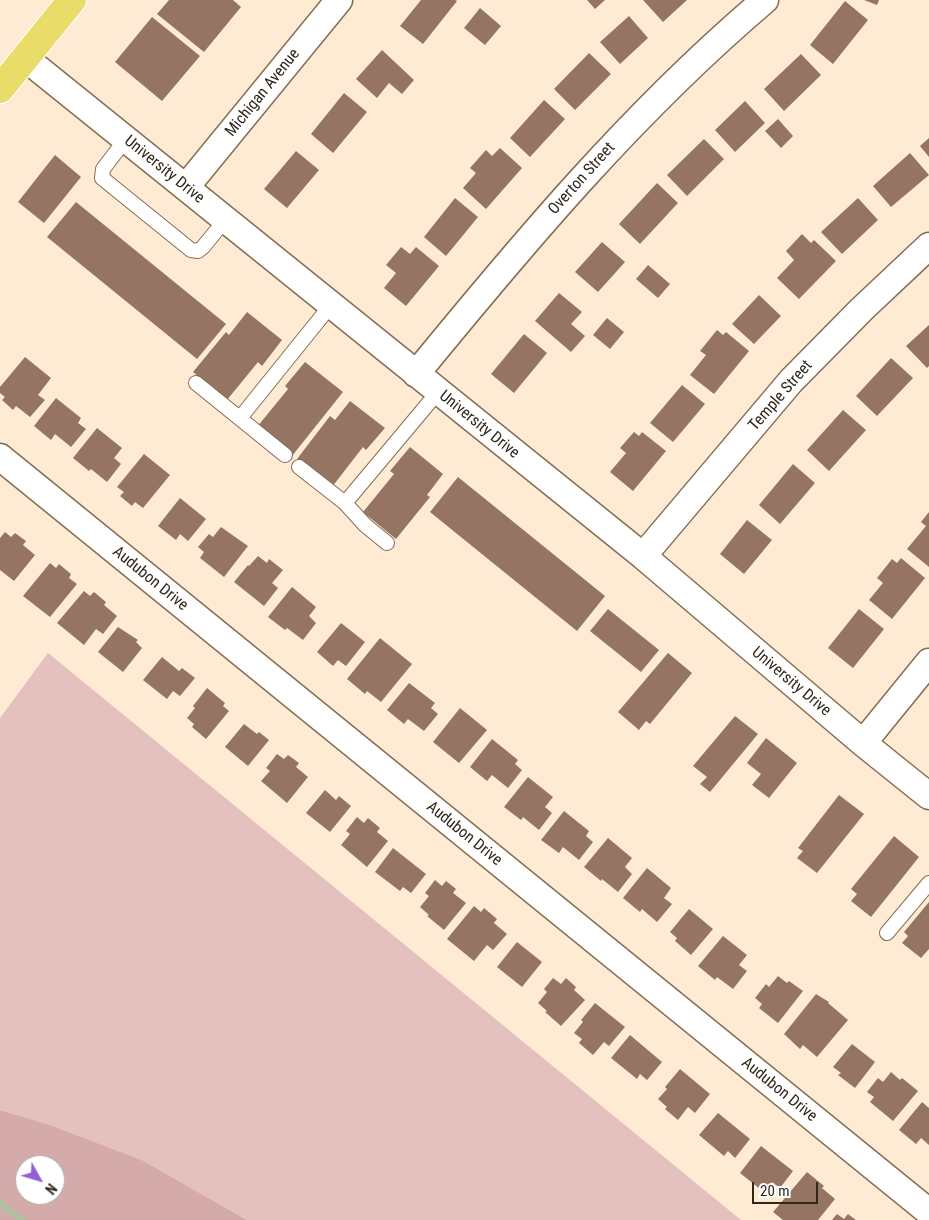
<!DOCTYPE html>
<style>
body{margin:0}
#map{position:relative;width:929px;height:1220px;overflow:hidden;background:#ffebd3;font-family:"Roboto Condensed",sans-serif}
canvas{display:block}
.north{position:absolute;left:15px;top:1155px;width:50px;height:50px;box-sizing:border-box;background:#fff;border:1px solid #aca9a4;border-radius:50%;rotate:129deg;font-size:14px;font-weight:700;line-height:20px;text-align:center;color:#30271b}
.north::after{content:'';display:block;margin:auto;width:18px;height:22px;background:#905fd9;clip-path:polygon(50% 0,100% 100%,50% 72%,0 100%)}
.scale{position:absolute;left:752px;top:1182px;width:66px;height:22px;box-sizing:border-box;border:2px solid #30271b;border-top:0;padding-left:6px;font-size:15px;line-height:18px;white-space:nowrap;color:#30271b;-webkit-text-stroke:4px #fff;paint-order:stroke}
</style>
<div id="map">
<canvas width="929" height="1220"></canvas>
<div class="north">N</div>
<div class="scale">20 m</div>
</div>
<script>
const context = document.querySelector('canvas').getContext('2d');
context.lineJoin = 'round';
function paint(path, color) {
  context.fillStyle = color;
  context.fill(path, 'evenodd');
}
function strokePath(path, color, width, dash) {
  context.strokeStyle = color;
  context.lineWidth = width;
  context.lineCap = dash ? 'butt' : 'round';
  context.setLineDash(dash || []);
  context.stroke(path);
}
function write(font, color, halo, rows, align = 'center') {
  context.font = font + ' "Roboto Condensed",sans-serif';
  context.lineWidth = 4.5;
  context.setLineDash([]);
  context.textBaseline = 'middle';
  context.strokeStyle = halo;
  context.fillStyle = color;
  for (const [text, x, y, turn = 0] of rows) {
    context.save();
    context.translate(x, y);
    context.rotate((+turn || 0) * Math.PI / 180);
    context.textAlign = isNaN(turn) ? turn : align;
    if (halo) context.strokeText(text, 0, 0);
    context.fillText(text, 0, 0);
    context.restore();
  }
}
const green = new Path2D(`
 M48,653L741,1220H247L142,1160L50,1125L0,1110V718Z`);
const forest = new Path2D(`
 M0,1110L50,1125L142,1160L247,1220H0ZM25,1165H55V1195H25Z`);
const stream = new Path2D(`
 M0,1203L22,1220`);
const building = new Path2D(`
 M169,0H233L241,7L204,52L157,14Z
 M421,0H455L457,1L423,44L400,26Z
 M587,0H605L595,9Z
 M643,0H687L663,22Z
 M864,0H879L877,5Z
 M845,1L868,20L833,64L810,45Z
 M480,8L501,26L485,45L464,28Z
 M629,16L648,38L620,64L600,42Z
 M152,17L200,56L162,101L115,62Z
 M382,50L414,80L402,94L389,83L377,98L356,79Z
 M589,53L611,74L575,110L554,89Z
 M801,54L821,75L784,111L764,89Z
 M344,93L367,112L333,153L311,134Z
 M544,100L565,119L530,157L510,138Z
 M745,101L765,123L735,152L715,130Z
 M778,119L793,136L781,148L765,131Z
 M929,138V157L920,146Z
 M704,139L724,159L687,196L667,175Z
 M500,148L522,168L486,209L463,188L476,173L470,168L486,150L492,156Z
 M296,151L319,170L287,208L264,189Z
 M910,153L929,175L891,207L873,186Z
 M55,155L81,177L44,223L18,202Z
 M657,183L678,203L640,244L619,224Z
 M455,198L478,217L446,256L424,237Z
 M858,198L878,220L842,254L821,232Z
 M76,202L226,324L197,359L47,237Z
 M802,234L811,243L814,240L836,261L799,299L777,278L794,260L786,251Z
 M602,242L625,262L598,292L575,272Z
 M401,247L410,254L416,247L439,266L406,306L384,288L396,273L386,265Z
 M648,265L670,284L658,298L636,279Z
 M559,293L582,312L571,324L585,336L571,352L535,321Z
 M759,295L781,316L754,344L732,324Z
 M247,312L282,340L262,366L258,362L227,400L193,372L226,332L229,335Z
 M607,318L624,332L610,349L593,335Z
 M929,325V366L927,368L906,346Z
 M717,330L723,335L726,332L749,351L714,394L690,375L706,355L700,351Z
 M524,334L547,353L514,393L491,374Z
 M25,357L51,378L38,395L45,400L30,417L16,406L13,410L2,400L5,397L0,393V387Z
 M891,358L913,378L877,416L856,396Z
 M305,362L343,392L292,456L257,427L288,389L285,386Z
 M682,385L705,404L673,442L650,423Z
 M56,398L81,418L78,423L86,429L71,447L55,434L51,440L34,426Z
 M350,401L385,428L366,450L363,447L332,487L297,459L330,416L335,420Z
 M843,410L866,430L829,471L807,450Z
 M97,428L122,448L114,458L121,464L107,482L91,469L89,471L73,458Z
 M634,432L639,436L642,432L666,451L633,491L610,472L626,453L620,448Z
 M410,447L443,474L427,495L430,497L396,539L363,512L394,474L390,471Z
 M144,454L170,475L143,508L135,502L132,506L120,496L124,492L117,487Z
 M793,464L815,483L780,524L759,505Z
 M458,477L605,596L577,631L430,512Z
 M180,498L206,519L188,541L180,534L176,540L158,526Z
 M929,512V567L907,549L926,526L921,522Z
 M747,520L772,540L744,574L720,554Z
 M221,527L248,546L224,577L200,558L204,552L198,547L209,534L213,537Z
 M5,532L11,537L15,533L26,541L23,545L35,555L14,581L0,570V538Z
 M258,556L267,563L269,559L283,570L272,583L278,588L264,606L234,582L248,565L249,566Z
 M901,558L925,578L892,619L869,600L883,583L877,578L892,559L897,563Z
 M50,563L56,568L59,564L71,574L69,578L77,584L50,617L23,596Z
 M292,587L316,607L309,616L316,623L303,640L287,628L285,630L268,617Z
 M84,591L90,596L94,592L106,602L104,605L117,616L103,634L96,629L84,645L57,623Z
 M608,609L659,650L641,672L590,631Z
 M859,609L884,629L853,668L828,648Z
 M341,623L365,642L346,666L338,660L333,666L317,652Z
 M118,627L138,640L136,642L142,648L123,672L98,652Z
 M380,638L412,664L381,702L367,691L365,694L347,679Z
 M668,653L692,673L650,724L646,721L639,730L618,712Z
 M162,657L179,671L182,668L195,678L180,696L173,691L167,699L143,680Z
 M409,683L435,703L431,708L438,714L424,731L408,719L404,724L387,710Z
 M207,688L225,703L223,706L229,711L206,739L192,727L194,724L187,718L195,708L193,706Z
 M460,708L487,730L459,763L433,742Z
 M735,716L758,734L710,792L700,784L707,777L693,766Z
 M244,724L257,734L259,732L269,740L248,766L225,747Z
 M766,738L797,763L769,798L752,785L761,774L747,763Z
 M492,739L518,760L515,764L522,770L508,788L492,775L487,781L470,767Z
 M277,754L284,759L288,755L299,763L296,767L308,777L287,803L261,781L270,771L266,768Z
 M528,777L553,797L545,807L552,813L539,830L523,817L521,820L504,807Z
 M325,790L336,800L339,796L351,806L330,832L306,813Z
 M839,795L864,814L817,873L797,858L803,851L798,848Z
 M564,811L589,831L586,836L593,842L579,860L563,847L559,853L541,840Z
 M357,817L364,823L368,818L380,828L377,832L388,841L367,867L341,845L350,834L346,831Z
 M894,836L919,857L871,917L851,901L857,894L851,889Z
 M608,838L632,858L625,867L632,874L618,892L602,879L601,881L584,867Z
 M393,848L426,874L411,893L403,887L400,891L375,872Z
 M647,868L671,888L664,898L672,904L657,922L642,909L640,912L623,898Z
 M435,880L442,886L446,881L456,889L453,893L466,903L444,930L427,916L429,915L420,907L429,896L425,893Z
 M929,902V949L921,958L902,943L908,936L904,932Z
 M474,906L481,912L484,908L497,919L494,923L507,934L493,950L487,945L474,961L447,939Z
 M689,909L713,929L691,955L675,941L677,938L670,932Z
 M723,936L747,955L739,965L747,971L733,989L717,977L715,980L698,966Z
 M517,942L542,962L522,987L497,967Z
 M778,976L787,983L789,981L803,991L778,1023L759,1008L762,1004L755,998L766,984L769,987Z
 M553,978L561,984L566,978L576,987L574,990L585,1000L561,1026L545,1012L547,1011L538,1003L547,992L544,989Z
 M816,994L829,1002L828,1003L848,1020L817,1057L803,1045L800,1049L784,1034Z
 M595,1003L625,1027L609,1046L604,1042L593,1055L579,1043L582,1039L574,1033L583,1022L581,1020Z
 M630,1035L662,1062L647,1080L640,1074L637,1079L611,1058Z
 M852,1044L875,1062L855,1088L838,1075L841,1073L833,1067Z
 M680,1069L710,1094L695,1113L688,1107L678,1120L665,1109L667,1107L658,1099L667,1089L665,1087Z
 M891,1072L900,1080L902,1078L918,1091L893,1121L870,1102L874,1097L867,1092L878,1078L883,1082Z
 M922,1102L929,1108V1145L921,1138L916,1144L899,1130Z
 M718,1113L750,1139L735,1158L728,1151L724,1156L699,1135Z
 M761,1146L793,1171L780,1188L772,1182L765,1193L740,1173Z
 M807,1172L824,1186L822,1188L835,1199L818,1220H783L773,1212Z
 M837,1214L844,1219L848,1214L856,1220H832Z`);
const lane = new Path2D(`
 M126,139L103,169L102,178L191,250L198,251L203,247L226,219
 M196,383L285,455
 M240,418L331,305
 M299,467L345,503L438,392
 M345,503L365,525L387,543
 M887,933L929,883`);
const street = new Path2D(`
 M25,58L643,556L863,743L929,796
 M186,187L339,0
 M416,374C524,242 634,111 765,0
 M0,457L929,1212
 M643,556L791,381L862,309L929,246
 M863,743L929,662`);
const primary = new Path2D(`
 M0,89L72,0`);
const streetNames = [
 ["Michigan Avenue",263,93,-51],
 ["University Drive",164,170,39],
 ["Overton Street",582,179,-48],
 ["Temple Street",781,396,-49],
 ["University Drive",479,425,39],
 ["Audubon Drive",150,579,39],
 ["University Drive",791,682,40],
 ["Audubon Drive",464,834,39],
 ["Audubon Drive",779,1090,39]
];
paint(green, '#e4c0bf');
paint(forest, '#d4abaa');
strokePath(stream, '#b2c0a0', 7);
paint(building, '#957464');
strokePath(lane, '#846e53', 16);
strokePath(street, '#846e53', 29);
strokePath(primary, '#fff', 30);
strokePath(lane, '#fff', 14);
strokePath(street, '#fff', 26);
strokePath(primary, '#eadc68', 28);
write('16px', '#30271b', '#fff', streetNames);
</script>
